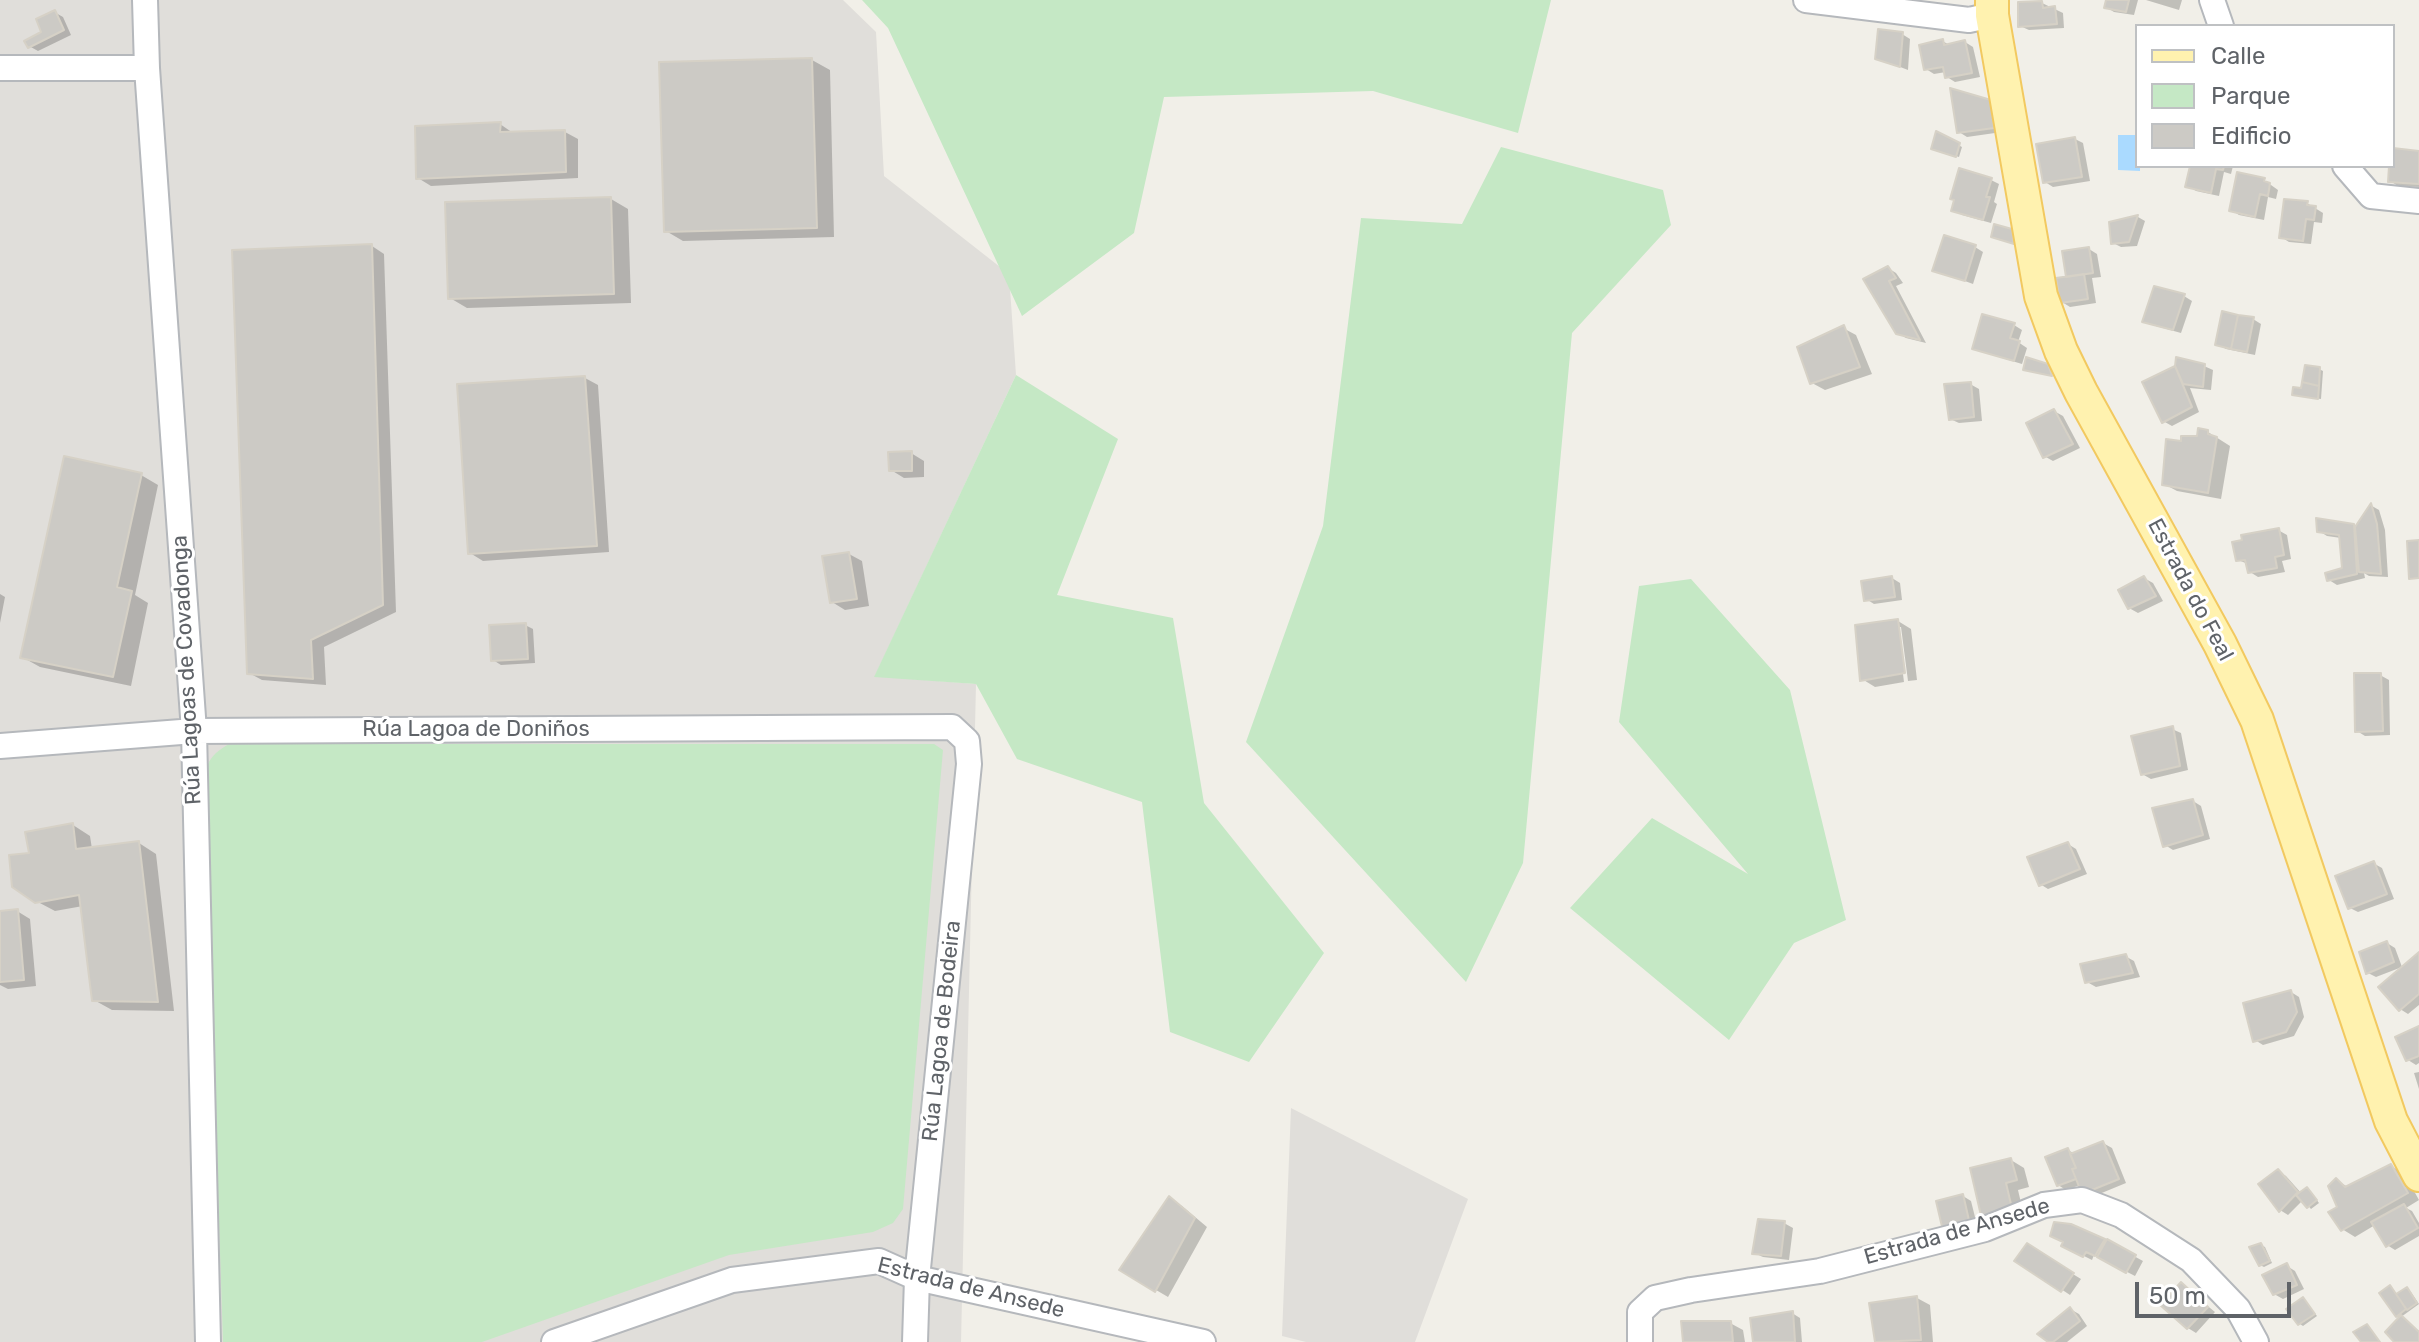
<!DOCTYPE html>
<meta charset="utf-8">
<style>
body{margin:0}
#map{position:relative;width:2419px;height:1342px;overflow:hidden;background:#f1efe8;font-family:Rubik,sans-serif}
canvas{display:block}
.legend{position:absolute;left:2135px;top:24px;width:260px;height:144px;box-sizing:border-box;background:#fff;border:2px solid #bfc1c3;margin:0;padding:10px 14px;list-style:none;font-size:24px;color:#5f6368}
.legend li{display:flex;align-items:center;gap:16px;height:40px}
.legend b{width:40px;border:2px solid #bfc1c3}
.scale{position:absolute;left:2135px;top:1282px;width:156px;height:36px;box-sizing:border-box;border:4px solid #5f6368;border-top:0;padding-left:10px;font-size:24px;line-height:28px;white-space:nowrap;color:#5f6368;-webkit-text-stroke:6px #fff;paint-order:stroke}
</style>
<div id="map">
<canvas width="2419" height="1342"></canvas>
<ul class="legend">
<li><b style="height:10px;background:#fff2af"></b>Calle</li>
<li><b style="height:22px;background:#c5e8c5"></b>Parque</li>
<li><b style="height:22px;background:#cccac5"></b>Edificio</li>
</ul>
<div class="scale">50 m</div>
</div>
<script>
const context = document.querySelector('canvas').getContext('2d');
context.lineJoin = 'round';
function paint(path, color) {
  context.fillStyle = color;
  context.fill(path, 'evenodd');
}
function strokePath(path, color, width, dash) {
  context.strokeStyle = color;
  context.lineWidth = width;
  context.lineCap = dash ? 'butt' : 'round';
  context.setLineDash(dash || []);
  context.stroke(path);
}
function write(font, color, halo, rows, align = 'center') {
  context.font = font + ' Rubik,sans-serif';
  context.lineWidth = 6;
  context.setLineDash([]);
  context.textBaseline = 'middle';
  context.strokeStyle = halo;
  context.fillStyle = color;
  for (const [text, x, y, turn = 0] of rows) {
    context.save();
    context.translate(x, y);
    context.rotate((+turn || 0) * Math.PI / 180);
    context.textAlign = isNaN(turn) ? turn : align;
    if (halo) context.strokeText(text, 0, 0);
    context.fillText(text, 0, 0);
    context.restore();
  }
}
const industrial = new Path2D(`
 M0,0H843L876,32L884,176L1009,274L1016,375L875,676L976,684L961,1342H0Z
 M1291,1108L1468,1199L1415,1342H1306L1282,1336Z`);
const green = new Path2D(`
 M862,0H1551L1518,133L1373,91L1164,97L1134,233L1022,316L888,28Z
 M1501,147L1663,190L1671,225L1572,333L1523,863L1466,982L1246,742L1323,526L1361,218L1462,224Z
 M1016,375L1118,439L1057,595L1173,618L1204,803L1324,953L1249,1062L1170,1032L1142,802L1017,759L976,684L874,677Z
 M1691,579L1790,690L1846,920L1794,943L1729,1040L1570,908L1652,818L1748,874L1619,722L1639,586Z
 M229,744H934L943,750L903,1209L893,1223L873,1232L729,1255L482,1342H223L204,775C208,759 215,752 229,744Z`);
const water = new Path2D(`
 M2118,135H2137V166H2140V171L2118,170Z`);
const shadow = new Path2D(`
 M2108,0H2138L2134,15L2114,12L2106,7Z
 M2146,0H2182L2179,10Z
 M2042,3L2063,13L2064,28L2029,30L2020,26Z
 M54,12L63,17L71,35L38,51L29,46L43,33Z
 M1902,34L1910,39L1908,70L1877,58Z
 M1942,41L1950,45L1965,42L1973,47L1980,77L1955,82L1947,77L1946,72L1934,74L1926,69Z
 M812,60L830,70L834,237L683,241L666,231Z
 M1990,102L2002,132L1967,137L1959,132Z
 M500,124L513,133L565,132L578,139V178L431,186L418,178Z
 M1937,134L1962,147L1959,157L1937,150Z
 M2075,139L2083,143L2090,181L2053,187L2045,182Z
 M2393,150L2419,153V187L2398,186L2390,181Z
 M2192,166H2233L2231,174L2224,172L2219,196L2196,191L2188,186Z
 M1991,180L1999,184L1994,202L1997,204L1991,223L1962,215L1954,210Z
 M2264,180L2278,190L2276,199L2268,197L2264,220L2239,215L2231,210Z
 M611,199L628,209L631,303L467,308L450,298Z
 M2307,203L2323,213L2322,223L2314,222L2311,244L2289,242L2281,237Z
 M2138,217L2145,221L2137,246L2121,247L2113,243L2111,223Z
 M372,246L384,254L396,612L324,647L326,685L262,680L249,673Z
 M1975,247L1983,252L1973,284L1935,270Z
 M2089,249L2097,254L2101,277L2092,278L2096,303L2070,307L2062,302L2068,279Z
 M1888,268L1896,273L1903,283L1896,286L1926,343L1906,338L1897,333L1866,280Z
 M2184,296L2192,301L2181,333L2152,325L2144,321Z
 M2253,319L2261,324L2255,355L2226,349L2217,344Z
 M2014,325L2022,330L2018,342L2027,348L2022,364L1982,352L1974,348Z
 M1843,328L1856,335L1872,374L1825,390L1812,383Z
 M2204,366L2213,370L2211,390L2190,388L2199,412L2172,426L2163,421L2144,383L2177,367Z
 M2319,369L2323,371L2321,399L2298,396Z
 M585,378L598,385L609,552L483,561L470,553Z
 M1970,384L1979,389L1982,421L1959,423L1950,419Z
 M2054,411L2063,416L2080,448L2053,461L2044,456Z
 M2208,432L2230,446L2221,499L2177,491L2164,484L2182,443L2199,438Z
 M911,453L924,461V477L904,478L891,470Z
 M141,475L158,485L135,595L148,603L131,686L40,667L22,657Z
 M2372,506L2379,510L2385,530L2388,577L2369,576L2364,573L2365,578L2337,585L2329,580L2344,570L2341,538L2327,536L2319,531L2354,526L2357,528Z
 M2278,530L2287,535L2291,559L2282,561L2285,572L2258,577L2250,572L2248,564L2238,560Z
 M849,554L862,561L869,606L845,610L832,602Z
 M1892,578L1900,583L1902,600L1874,604L1866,599Z
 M2144,578L2153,583L2163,601L2138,613L2129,608Z
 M0,594L5,597L0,623Z
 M1898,621L1911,629L1917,680L1908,681L1901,627H1897L1904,682L1875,687L1862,679Z
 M525,625L533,629L535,663L501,665L493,660Z
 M2380,675L2389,680L2390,735L2365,736L2357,731Z
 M2172,729L2181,733L2188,770L2151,779L2142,774Z
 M2193,801L2201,806L2210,839L2173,850L2165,845Z
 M73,825L90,836L92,849L139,843L156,854L174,1011L112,1010L94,1000L83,906L55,911L36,901L31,855Z
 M2068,844L2076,849L2087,874L2048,889L2040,884Z
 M2373,863L2382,868L2394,899L2358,912L2350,908Z
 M17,911L30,919L36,986L8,989L0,985V913Z
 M2387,943L2395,948L2402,967L2376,977L2368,973Z
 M2419,955V1005L2408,1014L2400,1009Z
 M2125,956L2134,961L2140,977L2096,987L2087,982Z
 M2291,992L2299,997L2304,1017L2294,1036L2263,1045L2255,1040Z
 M2419,1029V1063L2416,1065L2408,1060Z
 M2419,1072V1089L2414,1073Z
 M2103,1143L2112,1148L2126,1183L2092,1197L2080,1185L2066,1190L2058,1185L2068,1150L2075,1154Z
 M2011,1160L2024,1168L2029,1187L2018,1190L2025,1220L1997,1226Z
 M2391,1166L2404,1173L2419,1200L2406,1208L2412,1211L2419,1223V1236L2395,1250L2387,1245L2375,1225L2355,1237L2342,1229L2336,1180L2348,1187Z
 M2278,1171L2286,1176L2302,1194L2307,1189L2310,1191L2319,1203L2311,1209L2303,1200L2288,1215L2280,1210Z
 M1963,1196L1971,1201L1978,1229L1953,1235Z
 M1170,1199L1182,1206L1207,1227L1168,1297L1122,1270Z
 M1784,1223L1793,1228L1789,1260L1763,1257L1754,1253Z
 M2071,1226L2108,1242L2143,1261L2135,1276L2094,1255L2092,1260L2072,1250Z
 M2261,1245L2265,1247L2272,1263L2264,1267L2260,1265Z
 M2027,1246L2081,1279L2070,1295L2017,1260Z
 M2287,1266L2295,1271L2304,1289L2283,1299L2274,1294Z
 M2182,1285L2215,1312L2196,1333L2188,1328Z
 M2390,1287L2398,1296L2407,1290L2411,1292L2419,1304L2401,1317L2419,1331V1342H2397L2402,1318L2397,1315Z
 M1917,1298L1930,1305L1933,1342H1877L1872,1305Z
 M2306,1302L2317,1316L2303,1326L2300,1324Z
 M2070,1309L2079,1314L2087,1326L2067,1342H2051Z
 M1792,1313L1800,1318L1802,1342H1755Z
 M1730,1323L1743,1330L1745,1342H1685Z`);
const building = new Path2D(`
 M2106,0H2129L2126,12L2104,8Z
 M2042,1L2043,8L2055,6L2057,24L2018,27V2Z
 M55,10L64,30L28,48L24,41L41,32L36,19Z
 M1878,29L1903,32L1900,67L1875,59Z
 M1943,39L1944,45L1965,40L1972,73L1945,78L1943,67L1924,70L1919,45Z
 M812,58L817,228L664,232L659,62Z
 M1950,88L1991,100L1994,128L1957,133Z
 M501,122L500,132L565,130L566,172L416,179L415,126Z
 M1936,131L1960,143L1956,157L1931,149Z
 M2075,137L2082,177L2043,183L2036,144Z
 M2393,148L2419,151V184L2388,182L2389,166H2393Z
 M2190,166H2224L2223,170L2216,169L2211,193L2185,187Z
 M1959,168L1992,178L1986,197H1990L1983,220L1951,211L1954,200L1950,199Z
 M2237,172L2265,178L2264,181L2270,183L2268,196L2260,194L2255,217L2229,211Z
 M611,197L614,294L448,299L445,202Z
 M2284,199L2308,201L2307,205L2316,206L2314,220L2306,219L2303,241L2279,238Z
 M2138,215L2129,242L2111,244L2109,222Z
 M1994,224L2012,229L2014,244L1991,237Z
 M1944,235L1976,245L1965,281L1932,271Z
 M372,244L383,605L311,640L313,679L247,674L232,250Z
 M2089,247L2093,273L2066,277L2062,251Z
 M1888,266L1896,278L1889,281L1920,340L1896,334L1863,279Z
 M2084,274L2088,299L2060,303L2056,278Z
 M2154,286L2185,294L2173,330L2142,322Z
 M2222,311L2238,315L2231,349L2215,345Z
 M1982,314L2015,323L2010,338L2020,341L2014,361L1972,349Z
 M2238,315L2254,317L2247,352L2231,349Z
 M1844,325L1860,367L1810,384L1797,347Z
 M2026,357L2048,364L2052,376L2023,370Z
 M2176,357L2205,364L2203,387L2183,384L2175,366Z
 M2305,365L2320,367L2319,386L2302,382Z
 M2175,366L2192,407L2162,423L2142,382Z
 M585,376L597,546L468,554L457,384Z
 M1971,382L1974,417L1949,420L1944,384Z
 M2302,382L2319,386L2318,399L2292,395L2293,387L2301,388Z
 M2054,409L2073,444L2043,458L2026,423Z
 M2198,428L2208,430V434L2217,437L2208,493L2162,485L2166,439L2181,441V436H2197Z
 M912,451V471H889L888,452Z
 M64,456L142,473L117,587L132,591L113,677L20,658Z
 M2371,503L2377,524L2381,574L2359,572L2355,527Z
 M2316,518L2354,524L2357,574L2327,581L2325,573L2342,568L2339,535L2317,532Z
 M2279,528L2284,555L2275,557L2277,568L2248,573L2245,560L2236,561L2232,542L2242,540L2241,535Z
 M2419,540V578L2409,579L2407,541Z
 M849,552L857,599L830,603L822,556Z
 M1892,576L1895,597L1864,601L1861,581Z
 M2144,576L2156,596L2128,609L2118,590Z
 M1898,619L1905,673L1860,681L1855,625Z
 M526,623L528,659L491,661L489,625Z
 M2354,673H2381L2383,731L2355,732Z
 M2173,726L2180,766L2141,775L2131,736Z
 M2193,799L2203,835L2163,847L2152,808Z
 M73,823L76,849L139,841L158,1002L92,1001L79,895L35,903L12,887L9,855L29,853L25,832Z
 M2068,842L2080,869L2039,886L2027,857Z
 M2374,861L2387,894L2348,909L2335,876Z
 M18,909L24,980L0,982V911Z
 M2387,941L2394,962L2366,974L2359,952Z
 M2419,952V994L2399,1011L2378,987Z
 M2126,954L2133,973L2085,983L2080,964Z
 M2291,990L2297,1012L2286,1032L2253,1042L2243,1003Z
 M2419,1026V1056L2406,1061L2395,1037Z
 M2103,1141L2119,1179L2082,1194L2072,1169L2076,1168L2070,1154Z
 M2068,1148L2076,1168L2072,1169L2076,1179L2057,1186L2045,1157Z
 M2011,1158L2017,1180L2006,1183L2013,1213L1982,1220L1970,1168Z
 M2391,1164L2408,1193L2341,1231L2328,1212L2337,1207L2328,1186L2336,1178L2345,1187Z
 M2278,1169L2298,1192L2279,1212L2258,1184Z
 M2307,1187L2317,1200L2307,1208L2296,1195Z
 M1963,1194L1970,1225L1943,1231L1936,1201Z
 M1169,1196L1195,1218L1155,1292L1119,1270Z
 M2404,1204L2418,1228L2386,1247L2371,1222Z
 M1758,1219L1785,1221L1781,1256L1752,1254Z
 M2054,1222L2071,1224L2105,1239L2095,1256L2086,1252L2083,1257L2061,1246L2063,1242L2050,1236Z
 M2107,1239L2136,1255L2126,1273L2097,1257Z
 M2027,1243L2074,1273L2061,1292L2014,1261Z
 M2261,1243L2270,1261L2259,1266L2249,1247Z
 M2287,1263L2297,1285L2273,1295L2262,1275Z
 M2181,1282L2208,1307L2187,1329L2160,1305Z
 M2390,1285L2406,1309L2396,1317L2379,1293Z
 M2407,1287L2417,1303L2407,1310L2396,1294Z
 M1917,1296L1921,1340L1875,1342L1869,1303Z
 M2303,1297L2315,1314L2298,1325L2286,1309Z
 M2070,1307L2080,1321L2053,1342H2048L2037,1334Z
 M1793,1311L1795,1342H1753L1750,1318Z
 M2401,1315L2419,1332V1342H2394L2385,1332Z
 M1681,1321H1731L1733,1342H1683Z
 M2367,1324L2380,1342H2361L2353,1332Z`);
const minor = new Path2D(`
 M145,0L147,68L194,731L208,1342
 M1806,0L1969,20L1992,15
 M2212,0L2221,26
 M0,68H147
 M2345,166L2371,196L2419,201
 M0,746L194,731L952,727L967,741L969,764L917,1278L915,1342
 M554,1342L732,1280L879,1261L917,1278L1203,1342
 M1640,1342V1312L1655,1298L1691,1290L1820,1271L1985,1229L2044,1205L2082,1200L2121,1215L2191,1260L2238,1309L2256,1342`);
const major = new Path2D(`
 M1992,0V15L2041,296L2061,351L2081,392L2220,644L2257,720L2391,1121L2419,1175`);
const streetNames = [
 ["Estrada do Feal",2190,590,62],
 ["Rúa Lagoas de Covadonga",187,670,-93],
 ["Rúa Lagoa de Doniños",476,730],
 ["Rúa Lagoa de Bodeira",942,1031,-84],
 ["Estrada de Ansede",1957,1232,-16],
 ["Estrada de Ansede",971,1288,14]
];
paint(industrial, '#e0deda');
paint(green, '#c5e8c5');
paint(water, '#aadaff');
paint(shadow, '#0003');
paint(building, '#cccac5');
strokePath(building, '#d6d1c6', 2);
strokePath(minor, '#b5b8bc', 28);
strokePath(major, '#f2c960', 36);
strokePath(minor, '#fff', 24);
strokePath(major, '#fff2af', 32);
write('22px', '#5f6368', '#fff', streetNames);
</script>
